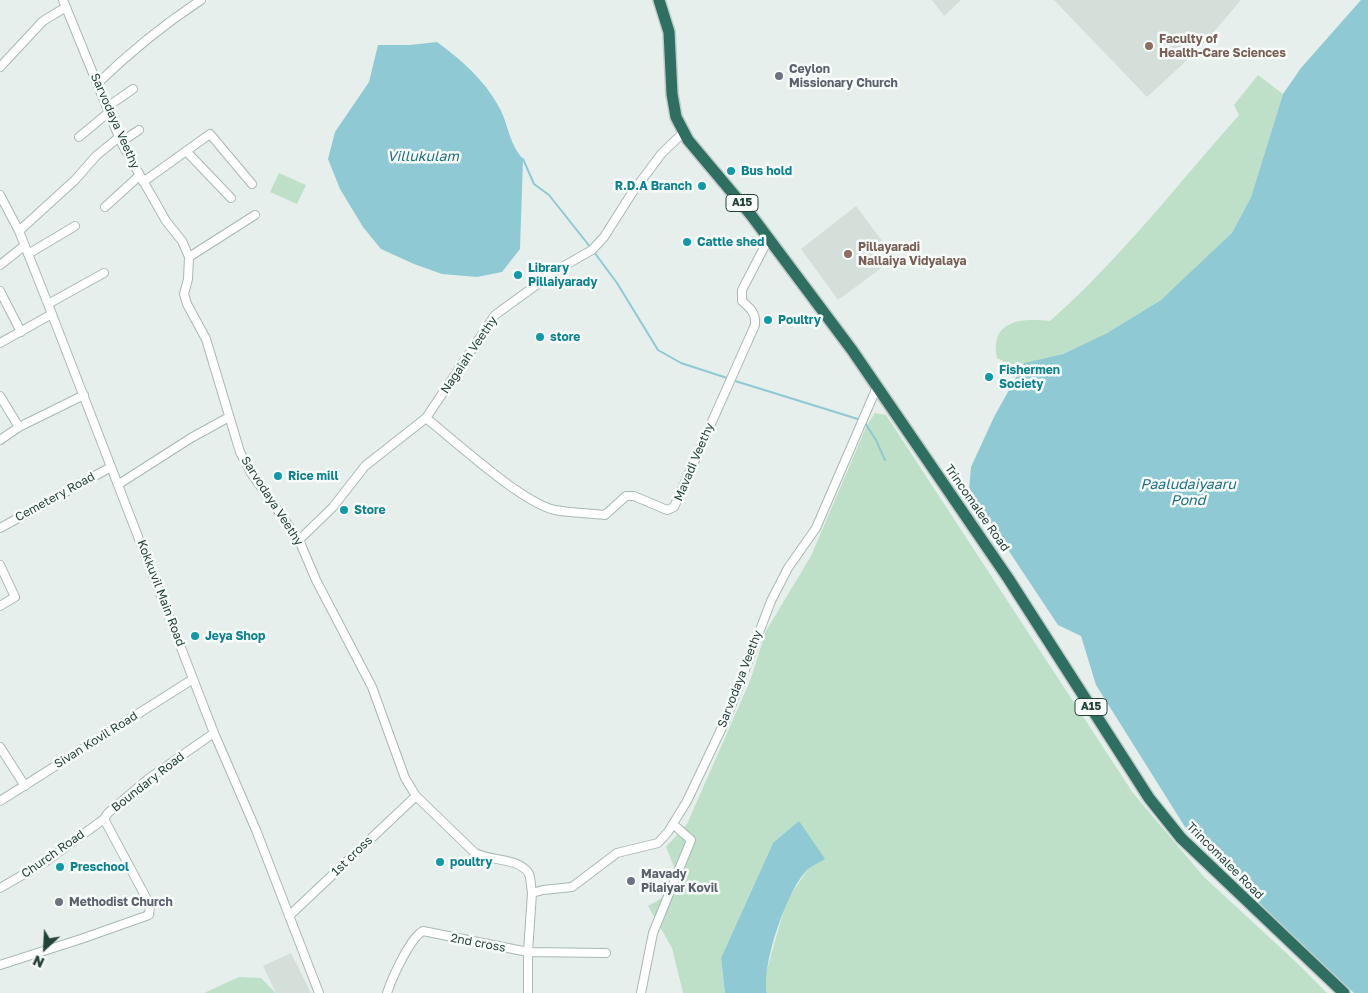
<!DOCTYPE html>
<style>
body{margin:0}
#map{position:relative;width:1368px;height:993px;overflow:hidden;background:#e6efeb;font-family:"Golos Text",sans-serif}
canvas{display:block}
.north{position:absolute;left:20px;top:923px;width:50px;height:50px;-webkit-text-stroke:4px #f7fbf9;paint-order:stroke;rotate:205deg;font-size:14px;font-weight:700;line-height:20px;text-align:center;color:#24423a}
.north::after{content:'';display:block;margin:auto;width:18px;height:22px;background:#24423a;clip-path:polygon(50% 0,100% 100%,50% 72%,0 100%)}
</style>
<div id="map">
<canvas width="1368" height="993"></canvas>
<div class="north">N</div>
</div>
<script>
const context = document.querySelector('canvas').getContext('2d');
context.lineJoin = 'round';
function paint(path, color) {
  context.fillStyle = color;
  context.fill(path, 'evenodd');
}
function strokePath(path, color, width, dash) {
  context.strokeStyle = color;
  context.lineWidth = width;
  context.lineCap = dash ? 'butt' : 'round';
  context.setLineDash(dash || []);
  context.stroke(path);
}
function write(font, color, halo, rows, align = 'center') {
  context.font = font + ' "Golos Text",sans-serif';
  context.lineWidth = 5;
  context.setLineDash([]);
  context.textBaseline = 'middle';
  context.strokeStyle = halo;
  context.fillStyle = color;
  for (const [text, x, y, turn = 0] of rows) {
    context.save();
    context.translate(x, y);
    context.rotate((+turn || 0) * Math.PI / 180);
    context.textAlign = isNaN(turn) ? turn : align;
    if (halo) context.strokeText(text, 0, 0);
    context.fillText(text, 0, 0);
    context.restore();
  }
}
const built = new Path2D(`
 M932,0H961L944,16Z
 M1054,0H1241L1199,49L1147,97Z
 M856,206L895,258L838,300L801,249Z
 M291,953L311,993H276L263,966Z`);
const green = new Path2D(`
 M1258,75L1283,94L1251,197L1232,233L1207,259L1161,300L1107,333L1063,354L1012,366L997,358C989,320 1022,318 1050,321C1120,259 1178,184 1239,115L1234,105Z
 M279,173L306,185L297,204L270,192Z
 M875,413L886,415L1133,793L1204,877L1296,962L1327,993H767L764,980L786,902L808,869L773,843L721,958L725,993H683L672,948L648,906L676,890L678,877L666,847L687,824L750,681L766,631L811,556L867,425Z
 M239,977L261,978L276,993H204Z`);
const water = new Path2D(`
 M1361,0H1368V993H1354L1295,939L1185,827L1096,685L1081,636L1058,625L969,491L971,467L994,417L1024,363L1063,354L1107,333L1161,300L1232,233L1251,197L1283,94L1301,68Z
 M437,42C461,60 484,79 499,107C509,125 508,142 523,159L520,249L502,272L477,277L442,274L414,264L381,249L363,227L340,189L328,159L335,132L369,82L378,45H410Z
 M799,821L825,859C820,862 813,865 808,869C787,889 761,966 767,993H725L721,958L773,843Z`);
const stream = new Path2D(`
 M523,159L534,184L549,195L591,248
 M594,252L617,283L658,350L681,363L727,378
 M732,380L861,420
 M865,423L876,440L885,460`);
const minor = new Path2D(`
 M63,0L121,142L166,221L182,241L189,257L188,279L184,294L187,304L206,339L240,452L251,473L299,540L316,580L372,687L405,778L416,796L475,853C490,861 521,858 529,874C531,879 531,888 532,893
 M0,67L43,21L66,7
 M97,84C130,52 163,25 201,0
 M107,107L133,89
 M79,137L109,112
 M121,142L139,130
 M186,151L231,198
 M143,182L210,134L252,184
 M0,195L19,231L48,304L214,733L256,830L319,993
 M105,207L139,176
 M19,231L75,180L96,156L119,137
 M28,254L75,226
 M189,257L255,215
 M0,265L24,246
 M0,291L21,332
 M48,304L104,273
 M0,343L52,314
 M0,396L19,427
 M426,418C455,441 522,503 555,510C571,513 589,513 605,515L626,496H634L667,510L674,507L755,325C756,313 751,309 742,301V290L769,238
 M0,440L19,427L84,395
 M119,484L191,438L229,417
 M0,528L111,467
 M299,540L333,507L365,466L426,418L495,315L557,270L592,250L604,237L632,193L662,153L683,133
 M0,565L15,597L0,606
 M0,747L25,786
 M0,801L193,679
 M0,888L45,862L104,819
 M289,916L416,796
 M0,965L81,939L149,915L150,905L104,819L108,813L148,779L214,733
 M387,993C392,978 410,938 423,931L528,952L606,953
 M528,993V952L532,893L543,890L572,887L617,853L658,843L668,832L687,801L727,717L771,601L788,568L816,528L877,387
 M641,993L653,933L691,840L673,824`);
const highway = new Path2D(`
 M659,0L669,32L672,94L676,117L688,140L751,215L852,350L1008,578L1149,798L1181,838L1344,993`);
const markers = [
 [1149,46,5,"#8d6e63"],
 [779,76,5,"#6b7280"],
 [731,171,5,"#0f9aa8"],
 [702,186,5,"#0f9aa8"],
 [687,242,5,"#0f9aa8"],
 [848,254,5,"#8d6e63"],
 [518,275,5,"#0f9aa8"],
 [768,320,5,"#0f9aa8"],
 [540,337,5,"#0f9aa8"],
 [989,377,5,"#0f9aa8"],
 [278,476,5,"#0f9aa8"],
 [344,510,5,"#0f9aa8"],
 [195,636,5,"#0f9aa8"],
 [440,862,5,"#0f9aa8"],
 [60,867,5,"#0f9aa8"],
 [631,881,5,"#6b7280"],
 [59,902,5,"#6b7280"]
];
const shields = [
 [742,203,32],
 [1091,707,32]
];
const shieldNames = [
 ["A15",742,203],
 ["A15",1091,707]
];
const educationNames = [
 ["Faculty of",1159,39],
 ["Health-Care Sciences",1159,53],
 ["Pillayaradi",858,247],
 ["Nallaiya Vidyalaya",858,261]
];
const worshipNames = [
 ["Ceylon",789,69],
 ["Missionary Church",789,83],
 ["Mavady",641,874],
 ["Pilaiyar Kovil",641,888],
 ["Methodist Church",69,902]
];
const streetNames = [
 ["Sarvodaya Veethy",115,121,66],
 ["Nagaiah Veethy",469,355,-56],
 ["Mavadi Veethy",694,462,-67],
 ["Cemetery Road",55,497,-29],
 ["Sarvodaya Veethy",272,501,57],
 ["Trincomalee Road",977,508,55],
 ["Kokkuvil Main Road",161,593,69],
 ["Sarvodaya Veethy",740,679,-69],
 ["Sivan Kovil Road",96,740,-32],
 ["Boundary Road",148,782,-38],
 ["Church Road",53,854,-35],
 ["1st cross",352,856,-44],
 ["Trincomalee Road",1225,861,45],
 ["2nd cross",478,943,11]
];
const cultureNames = [
 ["Bus hold",741,171],
 ["R.D.A Branch",692,186,"right"],
 ["Cattle shed",697,242],
 ["Library",528,268],
 ["Pillaiyarady",528,282],
 ["Poultry",778,320],
 ["store",550,337],
 ["Fishermen",999,370],
 ["Society",999,384],
 ["Rice mill",288,476],
 ["Store",354,510],
 ["Jeya Shop",205,636],
 ["poultry",450,862],
 ["Preschool",70,867]
];
const waterNames = [
 ["Villukulam",423,157],
 ["Paaludaiyaaru",1188,485],
 ["Pond",1188,501]
];
paint(built, '#d4dfda');
paint(green, '#bfe0c8');
paint(water, '#8ec9d4');
strokePath(stream, '#8ec9d4', 2);
strokePath(minor, '#a8b8b2', 10);
strokePath(highway, '#c2cac8', 14);
strokePath(minor, '#fff', 8);
strokePath(highway, '#2f6f62', 11);
for (const [x, y, r, color] of markers) {
  const dot = new Path2D();
  dot.arc(x, y, r, 0, 2 * Math.PI);
  context.fillStyle = color;
  context.fill(dot);
  strokePath(dot, '#f7fbf9', 2);
}
for (const [x, y, w] of shields) {
  const box = new Path2D();
  box.roundRect(x - w / 2, y - 8.5, w, 17, 4);
  context.fillStyle = '#f7fbf9';
  context.fill(box);
  strokePath(box, '#24423a', 1);
}
write('bold 11px', '#24423a', null, shieldNames);
write('bold 12px', '#785e54', '#f7fbf9', educationNames, 'left');
write('bold 12px', '#5b616d', '#f7fbf9', worshipNames, 'left');
write('12px', '#24423a', '#f7fbf9', streetNames);
write('bold 12px', '#0d838f', '#f7fbf9', cultureNames, 'left');
write('italic 14px', '#1c6f80', '#f7fbf9', waterNames);
</script>
